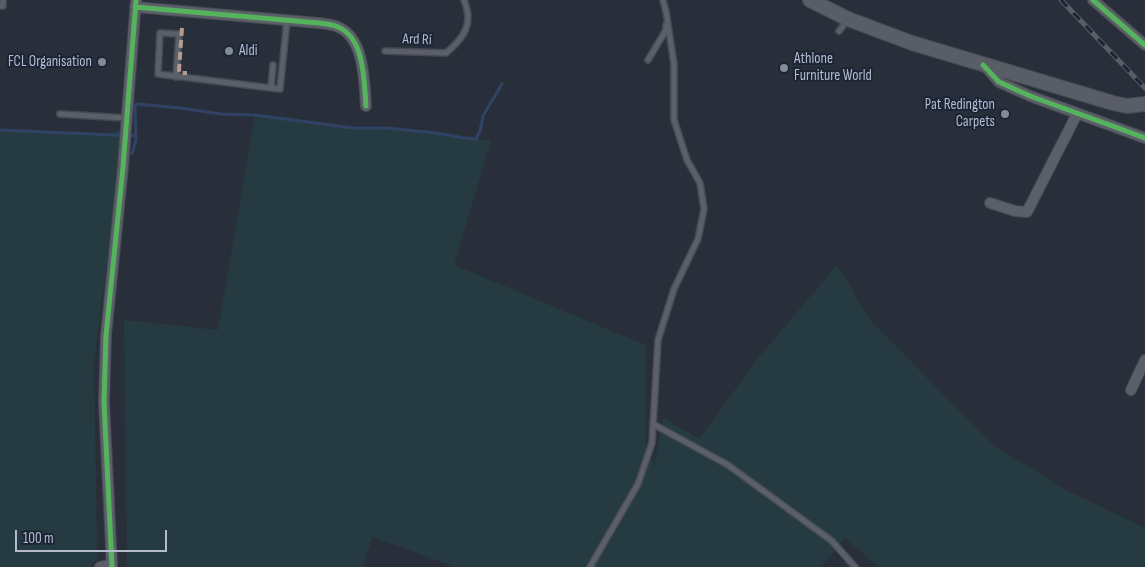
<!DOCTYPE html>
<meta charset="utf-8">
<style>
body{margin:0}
#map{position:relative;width:1145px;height:567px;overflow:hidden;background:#292f3a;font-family:"Sofia Sans Condensed",sans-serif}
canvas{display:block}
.scale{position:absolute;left:15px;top:530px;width:152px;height:22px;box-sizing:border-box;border:2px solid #b3bbcc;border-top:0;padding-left:6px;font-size:15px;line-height:18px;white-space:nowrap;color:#b3bbcc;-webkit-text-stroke:4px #1b2536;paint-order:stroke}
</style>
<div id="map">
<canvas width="1145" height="567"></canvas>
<div class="scale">100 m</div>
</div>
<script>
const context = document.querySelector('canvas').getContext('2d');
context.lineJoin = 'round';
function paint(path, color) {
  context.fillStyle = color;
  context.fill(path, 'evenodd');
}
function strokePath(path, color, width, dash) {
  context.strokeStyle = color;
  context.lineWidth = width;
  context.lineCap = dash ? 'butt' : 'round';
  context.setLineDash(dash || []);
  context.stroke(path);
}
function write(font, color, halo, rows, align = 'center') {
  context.font = font + ' "Sofia Sans Condensed",sans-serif';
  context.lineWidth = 4;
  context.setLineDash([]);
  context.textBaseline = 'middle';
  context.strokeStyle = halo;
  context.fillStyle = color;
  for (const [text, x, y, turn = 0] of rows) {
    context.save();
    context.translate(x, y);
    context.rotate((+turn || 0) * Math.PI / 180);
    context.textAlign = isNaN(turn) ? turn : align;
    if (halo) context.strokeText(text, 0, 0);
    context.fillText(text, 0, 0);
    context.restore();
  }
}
const green = new Path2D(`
 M255,115L353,128H387L464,138L491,140L454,265L645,345L646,452L655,464L663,418L699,439L759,357L837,265L870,320L993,445L1068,491L1145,528V567H879L845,538L821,567H456L372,537L363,567H127L124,320L218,330Z
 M123,127L117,193L94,360L97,559L90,567H0V130L108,135Z`);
const stream = new Path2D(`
 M0,130L136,136
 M132,154L136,140L135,109V106L137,104L180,108L221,114L255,115L353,128H386L436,133L464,138L476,139L480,131L483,116L502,84`);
const lane = new Path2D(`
 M663,0L666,12
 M0,6H3V0
 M839,31L848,20
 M385,51L446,53C464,38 474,24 464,0
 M648,60L666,30V25
 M176,77L179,34L160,33L158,74L271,88L280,89L287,20
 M271,88L273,65
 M60,114L126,118
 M653,424L728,465L832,541L855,567
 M590,567L638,484L652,443L658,340L674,289L698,239L704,209L700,183L687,160L674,120V64L666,11`);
const street = new Path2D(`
 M1093,0L1145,45
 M135,7L319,23C325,24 333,24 338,27C365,38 364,82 366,106
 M984,65L999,82L1030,96L1145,138
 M990,203L1015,211L1027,212L1077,114
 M1131,390L1145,360
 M100,567L112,564
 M112,567L104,402L106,335L123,167L136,0`);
const secondary = new Path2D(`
 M810,0L848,19L912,43L1113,103L1127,106L1145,104`);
const rail = new Path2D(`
 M1061,0L1145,88`);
const quiet = new Path2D(`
 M182,28L179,70L180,73H187`);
const cycleway = new Path2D(`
 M1093,0L1145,45
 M135,7L319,23C325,24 333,24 338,27C365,38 364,82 366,106
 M983,65L999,82L1030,96L1145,138
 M112,567L104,402L106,335L123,167L136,0`);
const markers = [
 [229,51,5,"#838a99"],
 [102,62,5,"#838a99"],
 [784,68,5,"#838a99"],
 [1005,114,5,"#838a99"]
];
const streetNames = [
 ["Ard Rí",417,40,2]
];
const poiNames = [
 ["Aldi",239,51],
 ["Athlone",794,59],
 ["Furniture World",794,76],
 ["FCL Organisation",92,62,"right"],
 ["Pat Redington",995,105,"right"],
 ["Carpets",995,122,"right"]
];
paint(green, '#253b41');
strokePath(stream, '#314364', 3);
strokePath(lane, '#464a53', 8);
strokePath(street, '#464a53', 12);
strokePath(secondary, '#464a53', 16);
strokePath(lane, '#5a5f68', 5);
strokePath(street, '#5a5f68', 10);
strokePath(secondary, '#585d66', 14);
strokePath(rail, '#585d66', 5);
strokePath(rail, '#1b2536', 3, [9]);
strokePath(quiet, '#b69a8f', 4, [8, 4]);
strokePath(cycleway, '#56b35d', 5);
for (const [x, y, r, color] of markers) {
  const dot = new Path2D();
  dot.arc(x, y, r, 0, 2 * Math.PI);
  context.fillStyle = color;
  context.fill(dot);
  strokePath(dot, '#1b2536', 2);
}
write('15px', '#b3bbcc', '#1b2536', streetNames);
write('15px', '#b3bbcc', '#1b2536', poiNames, 'left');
</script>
